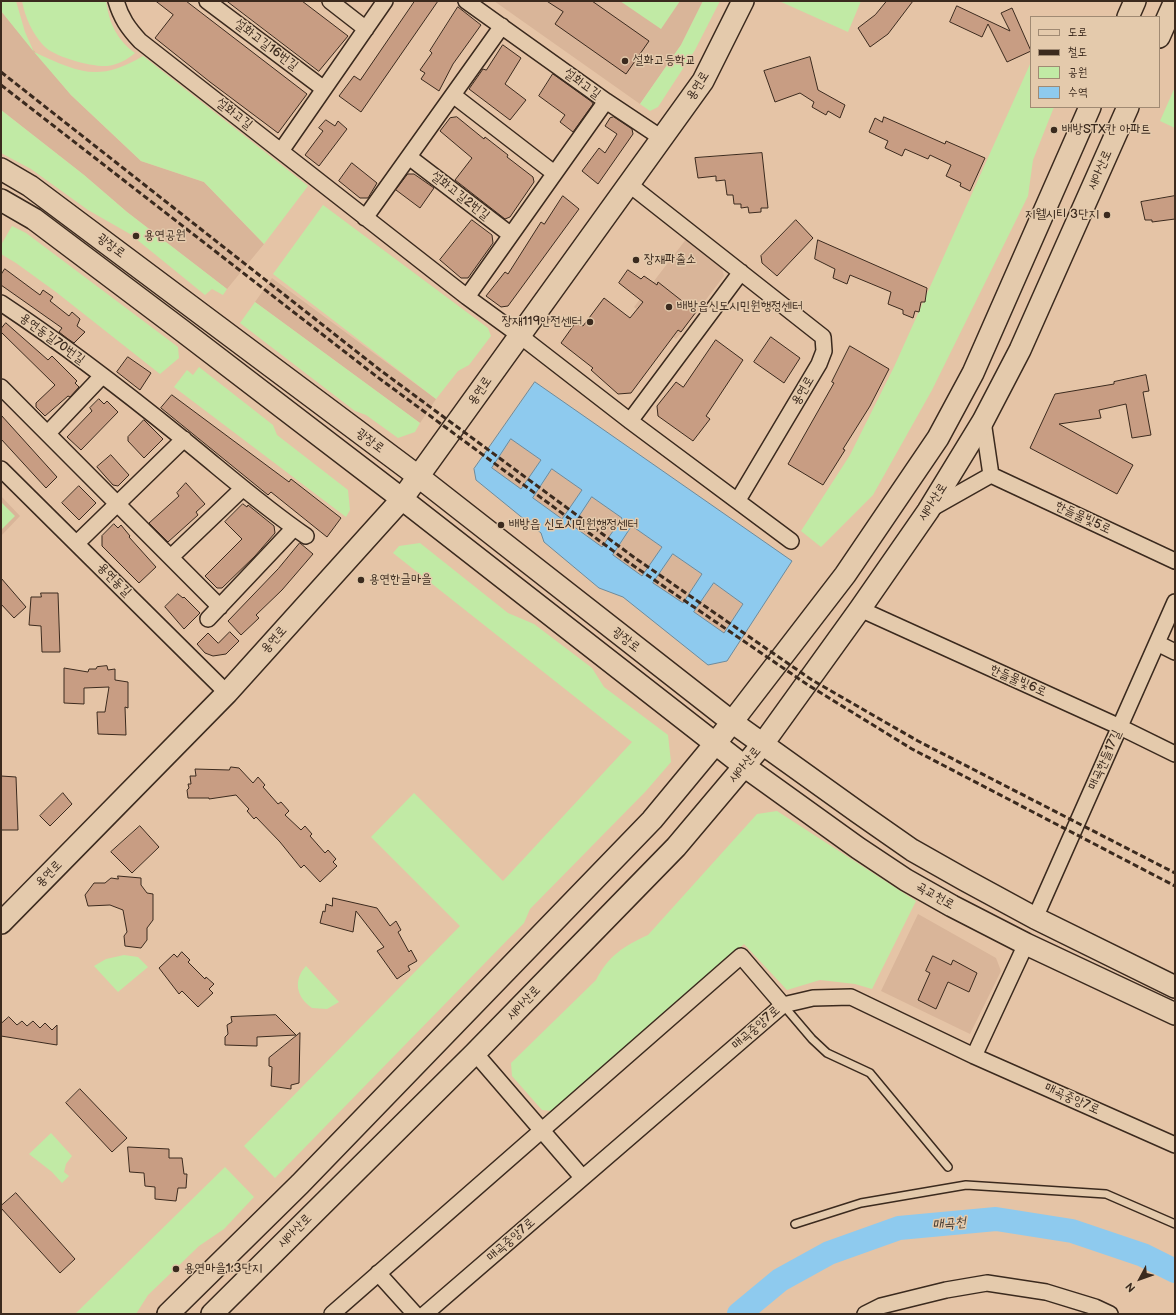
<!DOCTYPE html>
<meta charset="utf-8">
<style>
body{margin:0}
#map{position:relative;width:1176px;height:1315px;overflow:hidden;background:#e5c4a6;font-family:"Balsamiq Sans","Poor Story",sans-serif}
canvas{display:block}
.frame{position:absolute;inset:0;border:2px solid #3b2a1e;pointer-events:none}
.legend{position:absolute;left:1030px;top:16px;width:130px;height:92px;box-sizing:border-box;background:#e4caac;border:1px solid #a08a73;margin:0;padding:5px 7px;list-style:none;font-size:12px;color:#3b2a1e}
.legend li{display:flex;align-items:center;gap:8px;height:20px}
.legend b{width:20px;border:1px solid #a08a73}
.north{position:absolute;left:1120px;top:1259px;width:40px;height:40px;-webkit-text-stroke:3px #e4caac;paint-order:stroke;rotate:229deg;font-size:11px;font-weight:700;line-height:16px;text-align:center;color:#3b2a1e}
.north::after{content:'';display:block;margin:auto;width:14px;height:18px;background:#3b2a1e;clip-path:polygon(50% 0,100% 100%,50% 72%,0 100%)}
</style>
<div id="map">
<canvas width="1176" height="1315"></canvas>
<div class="frame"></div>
<ul class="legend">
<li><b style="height:5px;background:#e4caac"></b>도로</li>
<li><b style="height:5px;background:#3b2a1e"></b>철도</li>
<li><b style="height:11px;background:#c1eaa5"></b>공원</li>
<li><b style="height:11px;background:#8ecaee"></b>수역</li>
</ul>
<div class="north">N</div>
</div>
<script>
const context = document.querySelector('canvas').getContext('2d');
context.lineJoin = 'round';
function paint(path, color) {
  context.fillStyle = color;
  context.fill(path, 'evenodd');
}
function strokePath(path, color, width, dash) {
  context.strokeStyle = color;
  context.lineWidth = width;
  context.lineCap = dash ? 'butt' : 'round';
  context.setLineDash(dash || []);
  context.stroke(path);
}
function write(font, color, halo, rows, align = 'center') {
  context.font = font + ' "Balsamiq Sans","Poor Story",sans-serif';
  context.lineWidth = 3;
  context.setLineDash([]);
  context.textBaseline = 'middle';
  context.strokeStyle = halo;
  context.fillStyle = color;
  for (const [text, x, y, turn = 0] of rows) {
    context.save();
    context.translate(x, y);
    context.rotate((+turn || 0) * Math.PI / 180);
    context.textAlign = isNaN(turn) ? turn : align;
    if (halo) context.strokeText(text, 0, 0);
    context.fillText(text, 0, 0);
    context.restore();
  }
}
const built = new Path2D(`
 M494,1H703L681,45L640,104Z
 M1,11L71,95L141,161L204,182L264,244L227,289L127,212L84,175L1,110Z
 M687,238L721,265L724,276L676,339L634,307Z
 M272,278L436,399L420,423L255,302Z
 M511,439L541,460L521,489L492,468Z
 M552,469L582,490L562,519L533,498Z
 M1,496L20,516L1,536Z
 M592,497L622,518L602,547L573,526Z
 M632,526L662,547L642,576L613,555Z
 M673,554L702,574L683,603L653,583Z
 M714,583L743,604L724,633L694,612Z
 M918,914L996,958L1001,971L970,1034L881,991Z`);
const green = new Path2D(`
 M1,1H16L25,32L34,52C78,72 98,83 143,56L308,186L264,244L204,182L141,161L71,95L34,52L1,11Z
 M22,1H106C109,23 117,40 135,53C127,60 117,65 107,66C92,67 53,57 43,45C32,33 25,17 22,1Z
 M620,1H680L661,29Z
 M703,1H720L695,50L658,107L650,111L640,104L681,45Z
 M779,1H861L848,32Z
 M1031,62V107H1054L1033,160L1028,196L932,390L873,495L821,547L801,531L850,455L894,367Z
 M1175,87V128L1160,121Z
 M1,110L84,175L127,212L227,289L223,295L212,289L205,295L130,234L88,210L31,169L1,153Z
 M323,205L488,328L491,336L469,365L458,371L436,399L273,274Z
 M12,226L26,233L178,347L179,358L160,374L56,292L16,263L1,254V245Z
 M255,302L420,423L415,432L398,438L366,415L355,411L240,323Z
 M199,367L273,425L277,435L348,490L350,510L346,517L174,387L187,370L193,375Z
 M1,502L15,516L1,530Z
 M420,543L508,613L534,624L592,668L604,687L668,735L671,762L646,791L530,909L524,923L275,1178L244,1146L460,926L371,837L414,793L503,881L632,742L393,553L399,546Z
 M777,811L916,901L872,989L855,984L820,980L787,990L744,944L552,1111L542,1110L512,1076L511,1063L596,980C608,956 624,946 648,935L757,814Z
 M124,955L138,957L148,967L118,992L94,966L106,959Z
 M306,966L339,1002L327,1009L312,1008C296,997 293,980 306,966Z
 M51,1133L72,1156L66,1164L64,1172L69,1176L62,1183L52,1172L29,1154Z
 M225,1167L254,1197L224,1229L199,1246L148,1295L136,1314H75Z`);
const water = new Path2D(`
 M535,382L792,561L727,661L708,665L623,597L599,588L544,542L541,533L476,480L474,469ZM511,439L541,460L521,489L492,468ZM552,469L582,490L562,519L533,498ZM592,497L622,518L602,547L573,526ZM632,526L662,547L642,576L613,555ZM673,554L702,574L683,603L653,583ZM714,583L743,604L724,633L694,612Z`);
const river = new Path2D(`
 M739,1314L780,1280L829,1253L899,1228L996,1219L1072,1231L1143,1255L1175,1271`);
const building = new Path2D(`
 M156,1H186L307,94L278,133L210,82L155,38L173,15Z
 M227,1H302L348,36L319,71Z
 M415,1H438L361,112L339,96L354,76L360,80Z
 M547,1H592L649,41L626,74L555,24L563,12Z
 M887,1H913L888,34L870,47L858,28L875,15Z
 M957,6L1010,31L1001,13L1012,8L1031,51L1007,62L988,24L982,37L950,22Z
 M458,7L481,25L453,64L439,91L421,79L425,73L420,70L432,53L430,51Z
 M503,45L521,58L505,84L526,100L510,120L469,89L483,69L486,70Z
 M810,57L818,90L845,105L840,118L828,111L826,115L812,107L814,102L800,93L775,102L764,71Z
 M553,74L592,102L593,104L573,132L560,122L565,115L539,96Z
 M457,117L484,139L485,137L508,155L507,157L533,177L534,182L510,217L505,219L455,180L472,158L440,131L450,118Z
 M614,117L632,129L633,134L598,184L582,171L599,148L605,153L617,134L605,126L610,118Z
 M884,117L945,144L946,141L985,158L970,191L960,186L961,183L946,176L951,165L930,155L928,159L905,149L902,156L885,148L888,141L869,132L875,118L882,122Z
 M326,120L335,126L338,121L347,129L319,166L305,155L323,131L319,128Z
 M762,153L768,208H761V212L749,213L748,207L741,208V204H734L733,195H727L725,180L716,181V176L698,178L695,158Z
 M352,163L377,183L368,198H360L339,181Z
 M408,174H414L434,188L420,208L396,190Z
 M563,196L579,209L508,306L501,307L486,296L505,272L508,274L541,222L544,224Z
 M1175,196V219L1152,222V220H1145L1141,202Z
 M472,220L492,235L493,243L468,278H461L440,260Z
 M796,220L813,238L777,276L762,263L761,256Z
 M818,240L927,288L925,302H921L919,312L915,311L913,318L903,314V310L888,304L891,292L850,275L847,284L833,278L835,269L815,259Z
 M5,269L40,295L43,290L53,297L50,301L69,316L72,312L80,319L77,326L85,332L74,343L68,339L59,332L62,328L1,285V275Z
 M628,270L641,279L644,276L657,285L658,282L696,312L681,332L678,330L631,393L618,394L591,370L593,368L561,343L576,322L583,326L604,298L630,318L643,302L619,283Z
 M6,323L48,360L52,356L77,381L75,383L79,387L70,397L68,396L45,416L36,407V403L55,385L1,332V329Z
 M771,337L800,358L784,383L754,362Z
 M716,340L743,360L706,416L710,419L693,441L658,416L657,406L676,382L683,387Z
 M850,346L889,369L870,406L843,449L845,450L823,485L788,464L834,383L832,382Z
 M128,357L151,373L140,390L117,372Z
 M1146,375L1149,391L1143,392L1151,435L1132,438L1126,404L1099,410L1101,418L1059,424L1133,465L1117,494L1030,448L1055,394L1114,384V382Z
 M172,395L289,482L291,479L341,518L327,537L271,492L268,495L161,408Z
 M99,399L104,404L107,401L118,412L81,450L67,437L92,411L90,408Z
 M1,415L57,477L46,488L1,439Z
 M144,420L163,439L144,458L128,441V437Z
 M111,455L129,475L118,486L113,485L97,467Z
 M186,483L205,504L196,512L198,515L168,542L149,523L179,496L177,493Z
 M79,486L96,503L79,520L62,503Z
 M243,504L247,507L248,505L274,526L275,533L255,556L222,588H217L205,576L242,539L225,522Z
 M114,524L118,528L121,525L130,536L129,537L156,567L139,583L102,546V536Z
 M300,543L313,554L282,590L256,615L259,618L241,635L228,621L278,569Z
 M1,578L26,607L14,618L1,604Z
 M41,593H58L60,652H42L41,626L29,625L31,597H41Z
 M178,594L183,598L184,597L200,613L184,629L165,607Z
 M230,632L239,641L226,654L213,656L205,653L197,644L208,633L218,643Z
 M107,666L108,670L115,669V680L128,682V708L125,707L126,735L98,734L97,712H105L109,687L84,688V704L64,703V668L88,672L89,669H96L97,667Z
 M231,767L239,768L253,783L258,777L265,785L263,787L278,804L281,802L289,811L285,815L301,830L305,826L312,834L310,836L325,853L328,850L336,859L333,862L337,866L320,882L304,865L301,868L280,842L256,817L254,819L247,811L249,809L236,795L209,799V798H188L187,790L189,788L188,784H191L190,776H196L195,769L229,770Z
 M1,776L16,777L18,830H1Z
 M63,793L72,804L50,826L40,816Z
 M140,826L159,847L132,873L111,852Z
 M118,876L141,878V885L147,893L153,894V920L147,928V940L141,948L125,946L124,936L127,932L123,910L110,905L88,906L85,895L94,883H105L111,878L118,879Z
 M333,898L377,908L390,926L396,921L401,930L398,932L409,952L411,950L417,961L408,966L410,970L397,979L377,951L384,947L356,911L353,932L320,923L323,911L325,912L326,904L332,906Z
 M182,952L190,960L188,962L205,979L206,977L214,984L209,989L213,993L198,1007L182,991L179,994L159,968L174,954L177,957Z
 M933,956L951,965L953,960L977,973L969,992L948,982L936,1009L918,1000L930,973L926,971Z
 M276,1015L296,1035L257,1037V1046L225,1045V1037L228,1034L227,1025L232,1022L231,1017Z
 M9,1017L17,1025L22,1021L27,1026L33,1021L40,1028L45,1023L52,1030L57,1025V1045L1,1036V1024Z
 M300,1033L299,1083L291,1085V1089L271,1086L272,1067L269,1066V1058Z
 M80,1089L127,1138L112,1152L66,1103Z
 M128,1147L169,1149V1158H182L184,1174H187L186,1188H178L176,1201L155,1199V1187L145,1186L144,1173L130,1172Z
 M16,1193L75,1259L60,1273L1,1208V1206Z`);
const lane = new Path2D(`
 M783,1005L812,1039L827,1053L870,1073L948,1167
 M795,1224L861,1203L966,1185L1106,1194L1175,1224`);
const street = new Path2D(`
 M116,1C121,18 128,28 140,41L467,297L519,335L630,421L791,541
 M207,1L324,89
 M330,1L366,29
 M466,1L606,101L663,139
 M453,95L554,173
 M281,151L385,1
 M409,157L511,235
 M630,185L823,337L824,351L819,364L738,500
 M365,218L502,26
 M467,297L606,101
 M1,303C63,344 124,391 182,438C223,471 262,506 306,536
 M1,387L220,607
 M630,421L741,272
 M983,421L991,475
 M48,433L102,376
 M1,469L227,693
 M991,475L1175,561
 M929,510L991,475
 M77,543L184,439
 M171,557L242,489
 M860,609L1120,727L1175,754
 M208,619L294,528
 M1157,643L1175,652
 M1035,918L1175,602
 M475,1053L582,1177
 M974,1056L1026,944
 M378,1273L415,1314
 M332,1314L741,956L783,1005
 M425,1314L783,1005L813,998L851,997L974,1056L1175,1145
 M865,1314L881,1306L946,1290L987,1283L1046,1292L1095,1307L1110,1314`);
const secondary = new Path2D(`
 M1128,17L1135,1
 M1159,37L1175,1
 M1,169L30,186L419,477L732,722L859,813L912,850L965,880L1035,918L1175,987
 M1,200L34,219L180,329L402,499L744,766L858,848L906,880L952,906L1026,944L1175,1014
 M1,923L227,693L402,499L703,81L743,1
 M168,1314L300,1184L652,820L715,744L845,575L938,438L973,373L1090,107
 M212,1314L475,1053L676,847L762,745L860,609L928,511L983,421L1020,350L1128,107`);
const rail = new Path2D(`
 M1,72L380,370L635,558L812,680L918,741L1175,873
 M1,85L376,376L631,564L808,685L912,749L1175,886`);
const markers = [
 [625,61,4,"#3b2a1e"],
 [1054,130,4,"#3b2a1e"],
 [1107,215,4,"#3b2a1e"],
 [136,236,4,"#3b2a1e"],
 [636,260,4,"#3b2a1e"],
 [669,307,4,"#3b2a1e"],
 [590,322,4,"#3b2a1e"],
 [501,525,4,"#3b2a1e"],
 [361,580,4,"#3b2a1e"],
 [176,1269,4,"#3b2a1e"]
];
const streetNames = [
 ["설화고길16번길",266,45,37],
 ["설화고길",582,84,36],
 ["용연로",698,86,-58],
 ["설화고길",234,114,38],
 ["새아산로",1100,170,-66],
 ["설화고길2번길",460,196,38],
 ["광장로",111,246,37],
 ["용연동길70번길",52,339,36],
 ["용연로",480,391,-55],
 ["용연로",803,391,-59],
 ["광장로",370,441,37],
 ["새아산로",933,502,-57],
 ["한들물빛5로",1083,518,25],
 ["용연동길",114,580,45],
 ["용연로",274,640,-48],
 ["광장로",626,640,38],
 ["한들물빛6로",1018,681,24],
 ["매곡한들17길",1105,760,-66],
 ["새아산로",745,765,-50],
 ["용연로",49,874,-45],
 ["곡교천로",935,896,29],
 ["새아산로",524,1003,-46],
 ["매곡중앙7로",756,1028,-41],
 ["매곡중앙7로",1072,1099,24],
 ["새아산로",295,1231,-45],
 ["매곡중앙7로",511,1240,-41]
];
const poiNames = [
 ["설화고등학교",633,61],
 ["배방STX칸 아파트",1062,130],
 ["지웰시티 3단지",1099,215,"right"],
 ["용연공원",144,236],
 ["장재파출소",644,260],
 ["배방읍신도시민원행정센터",677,307],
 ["장재119안전센터",582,322,"right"],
 ["배방읍 신도시민원행정센터",509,525],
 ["용연한글마을",369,580],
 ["용연마을1.3단지",184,1269]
];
const waterNames = [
 ["매곡천",949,1224,-5]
];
paint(built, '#d9b599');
paint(green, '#c1eaa5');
paint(water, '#8ecaee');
strokePath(water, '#6d8a9b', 1);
strokePath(river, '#8ecaee', 24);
paint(building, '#c89d83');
strokePath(building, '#3b2a1e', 1);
strokePath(lane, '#3b2a1e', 10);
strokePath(street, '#3b2a1e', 18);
strokePath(secondary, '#3b2a1e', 24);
strokePath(lane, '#e4caac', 7);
strokePath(street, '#e4caac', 15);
strokePath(secondary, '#e4caac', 21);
strokePath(rail, '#3b2a1e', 3, [6, 3]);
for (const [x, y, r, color] of markers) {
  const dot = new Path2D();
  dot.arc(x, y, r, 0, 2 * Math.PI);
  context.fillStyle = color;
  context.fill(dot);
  strokePath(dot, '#e4caac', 1.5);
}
write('13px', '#3b2a1e', '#e4caac', streetNames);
write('13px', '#3b2a1e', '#e4caac', poiNames, 'left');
write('italic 14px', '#433a33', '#e4caac', waterNames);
</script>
